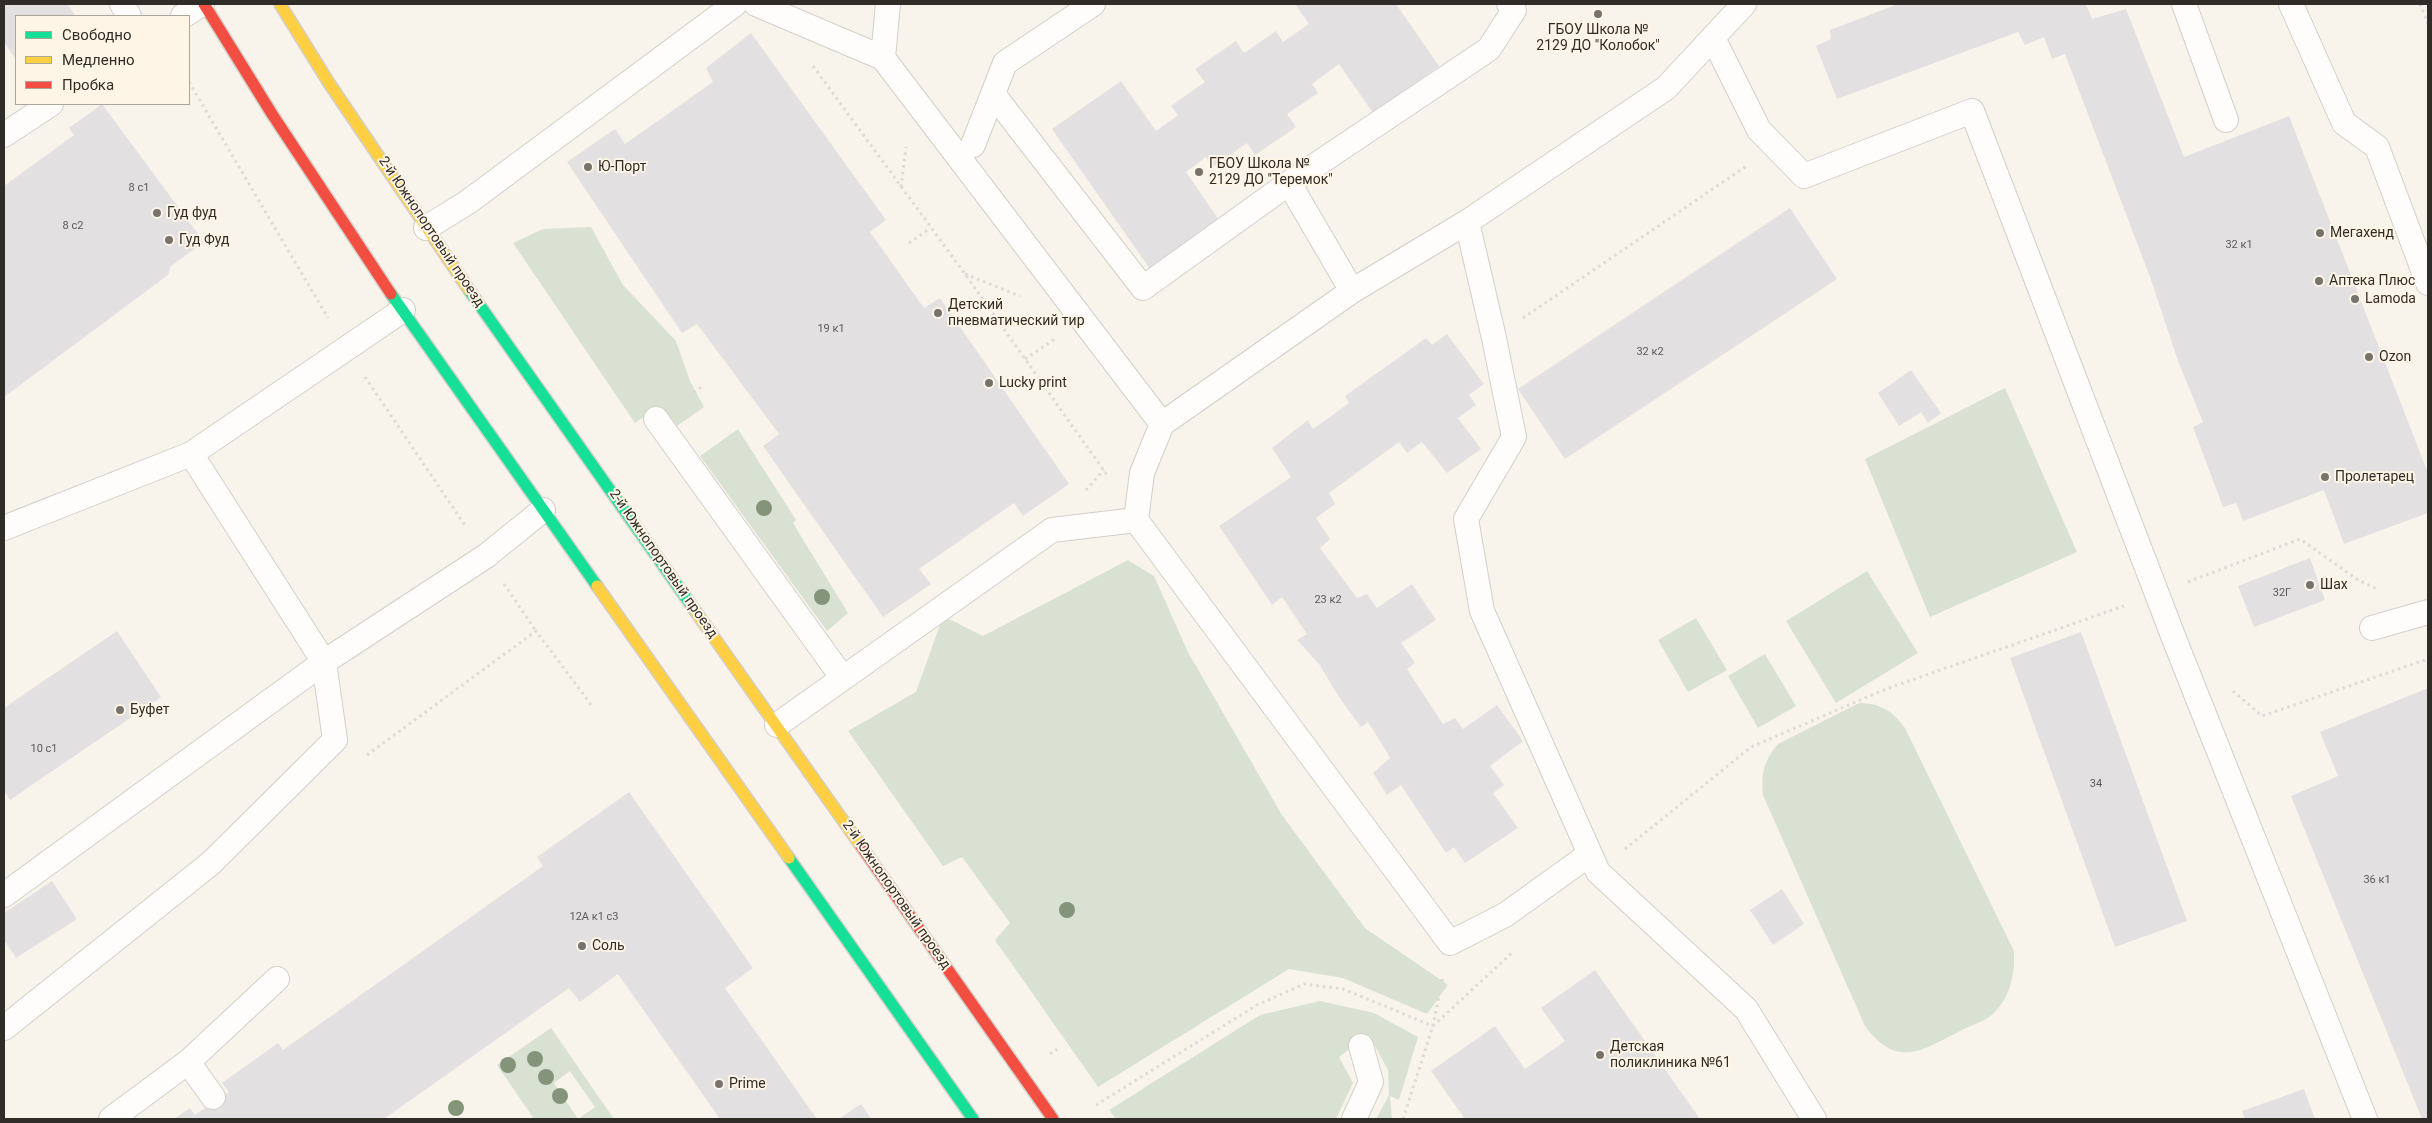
<!DOCTYPE html>
<meta charset="utf-8">
<style>
body{margin:0}
#map{position:relative;width:2432px;height:1123px;overflow:hidden;background:#f8f4ec;font-family:Roboto,sans-serif}
canvas{display:block}
.frame{position:absolute;inset:0;border:5px solid #302c27;pointer-events:none}
.legend{position:absolute;left:15px;top:15px;width:175px;height:90px;box-sizing:border-box;background:#fef5e6;border:1px solid #aca59a;margin:0;padding:6px 9px;list-style:none;font-size:15px;color:#302c27}
.legend li{display:flex;align-items:center;gap:10px;height:25px}
.legend b{width:25px;border:1px solid #aca59a}
</style>
<div id="map">
<canvas width="2432" height="1123"></canvas>
<div class="frame"></div>
<ul class="legend">
<li><b style="height:6px;background:#16e098"></b>Свободно</li>
<li><b style="height:6px;background:#ffcf43"></b>Медленно</li>
<li><b style="height:6px;background:#f24e42"></b>Пробка</li>
</ul>
</div>
<script>
const context = document.querySelector('canvas').getContext('2d');
context.lineJoin = 'round';
function paint(path, color) {
  context.fillStyle = color;
  context.fill(path, 'evenodd');
}
function strokePath(path, color, width, dash) {
  context.strokeStyle = color;
  context.lineWidth = width;
  context.lineCap = dash ? 'butt' : 'round';
  context.setLineDash(dash || []);
  context.stroke(path);
}
function write(font, color, halo, rows, align = 'center') {
  context.font = font + ' Roboto,sans-serif';
  context.lineWidth = 4;
  context.setLineDash([]);
  context.textBaseline = 'middle';
  context.strokeStyle = halo;
  context.fillStyle = color;
  for (const [text, x, y, turn = 0] of rows) {
    context.save();
    context.translate(x, y);
    context.rotate((+turn || 0) * Math.PI / 180);
    context.textAlign = isNaN(turn) ? turn : align;
    if (halo) context.strokeText(text, 0, 0);
    context.fillText(text, 0, 0);
    context.restore();
  }
}
const green = new Path2D(`
 M591,227L623,285L676,341L690,381L704,407L677,426L658,407L635,423L513,243L543,229Z
 M2005,388L2077,552L1930,617L1865,459Z
 M738,429L796,520L793,523L848,613L827,631L700,456Z
 M1128,560L1154,576L1188,652L1282,815L1365,928L1448,985L1427,1014L1343,978L1289,969L1098,1087L995,940L1010,923L962,857L943,866L848,731L916,692L943,616L983,636Z
 M1867,571L1918,653L1836,703L1786,621Z
 M1696,618L1727,670L1688,692L1658,640Z
 M1765,654L1796,706L1758,728L1728,676Z
 M1859,703C1880,703 1893,711 1905,728L2014,951C2015,973 2011,995 1995,1012C1988,1020 1972,1025 1962,1030C1922,1050 1898,1070 1865,1026L1763,795C1761,774 1764,760 1778,744Z
 M1320,1001L1374,1013L1418,1037L1399,1100L1390,1096L1392,1119H1376L1389,1095L1388,1070L1369,1035L1339,1057L1353,1083L1336,1119H1116L1109,1110L1260,1015Z
 M551,1028L614,1119H534L497,1065ZM570,1071L595,1107L578,1119L554,1083Z`);
const building = new Path2D(`
 M4,4H67L76,16H16V60L4,42Z
 M1295,4H1396L1439,66L1373,113L1339,64L1312,84L1318,93L1287,114L1296,127L1255,155L1247,143L1213,167L1206,157L1186,172L1219,220L1150,269L1052,129L1121,81L1156,131L1178,115L1171,106L1205,82L1195,69L1236,41L1244,53L1276,31L1283,42L1309,24Z
 M1898,4H2086L2092,19L2126,9L2184,157L2289,116L2428,473V513L2344,544L2324,490L2243,521L2236,503L2223,507L2193,427L2203,422L2178,361L2150,277L2065,54L2052,59L2044,37L2025,45L2018,32L1837,99L1816,46L1831,39L1830,30Z
 M751,33L886,220L870,232L924,308L940,298L1069,484L1023,516L1014,503L919,569L931,584L883,617L763,446L779,434L697,324L682,333L567,162L615,129L625,144L713,82L706,68Z
 M102,104L204,242L171,266L168,275L4,397V186L74,135L69,128Z
 M1790,208L1837,279L1565,459L1518,389Z
 M1447,334L1484,384L1469,395L1476,405L1458,418L1481,449L1447,473L1422,442L1407,453L1399,442L1329,493L1335,504L1316,518L1330,539L1320,548L1357,598L1367,594L1377,608L1412,584L1436,620L1401,643L1415,663L1407,669L1443,724L1455,718L1463,729L1497,705L1523,741L1490,766L1504,785L1493,793L1518,828L1465,863L1454,847L1446,853L1401,785L1387,795L1373,773L1390,758L1387,752L1368,722L1361,727L1341,700L1319,664L1297,640L1307,634L1282,597L1272,605L1219,526L1291,477L1272,448L1308,420L1313,429L1349,403L1345,396L1426,338L1432,345Z
 M1911,370L1941,413L1928,423L1921,412L1899,426L1878,393Z
 M2310,558L2325,600L2254,627L2238,586Z
 M117,631L161,697L10,800L4,791V708Z
 M2081,632L2187,921L2115,947L2010,658Z
 M2428,688V1119H2422L2291,796L2338,776L2320,732Z
 M629,792L753,968L725,988L817,1119H720L618,974L580,1002L569,988L384,1119H174L190,1108L195,1115L229,1092L222,1083L278,1043L283,1050L543,866L537,857Z
 M52,881L77,919L16,958L4,940V913Z
 M1782,889L1804,924L1773,945L1750,910Z
 M1595,970L1700,1119H1465L1431,1071L1495,1026L1525,1069L1565,1041L1541,1008Z
 M2304,1089L2315,1119H2245L2242,1111Z
 M861,1104L871,1119H839Z`);
const path = new Path2D(`
 M2420,4L2428,24
 M813,66L965,274L1107,475
 M189,82L328,318
 M901,187L906,147
 M909,243L931,228
 M965,274L1020,296
 M1523,318L1748,165
 M1025,359L1055,339
 M365,377L466,527
 M683,400L703,386
 M1086,490L1104,470
 M2188,582L2300,539L2358,580L2379,590
 M504,584L536,631
 M2233,691L2262,716L2428,659
 M367,755L536,631L592,706
 M1625,849L1751,747L1886,689L2124,606
 M1433,1026L1514,951
 M1050,1054L1057,1049
 M1096,1105L1257,1005L1304,984L1343,989L1433,1026
 M1403,1119L1433,1026L1443,976`);
const lane = new Path2D(`
 M122,4L129,16
 M756,4L883,58L1162,424
 M2184,4L2226,120
 M2291,4L2344,123L2377,147L2428,283
 M183,16L202,4
 M1713,38L1759,130L1804,176L1972,111L2175,641L2365,1119
 M883,58L888,4
 M993,94L1143,288L1289,183L1489,49L1514,10L1509,4
 M4,135L51,104
 M973,145L1005,63L1093,4
 M1289,183L1352,291
 M1467,222L1494,338L1514,437L1466,519L1482,611L1598,872L1746,1009L1814,1119
 M426,228L468,202L735,4
 M656,419L842,677
 M4,528L191,454L403,310
 M2372,628L2428,612
 M777,725L1052,530L1136,520
 M1590,854L1505,915L1450,943L1136,520L1142,473L1162,424L1352,291L1467,222L1666,88L1744,4
 M4,895L324,662L486,556L543,510
 M4,1028L211,863L335,740L324,662L191,454
 M188,1062L213,1097
 M111,1119L188,1062L277,979
 M1354,1119L1371,1082L1361,1046`);
const fast = new Path2D(`
 M469,290L696,612
 M391,294L597,586
 M789,858L973,1119`);
const slow = new Path2D(`
 M280,4L329,83L469,290
 M597,586L789,858
 M696,612L861,846`);
const jam = new Path2D(`
 M204,4L272,114L391,294
 M861,846L1053,1119`);
const trees = [
 [764,508],
 [822,597],
 [1067,910],
 [535,1059],
 [508,1065],
 [546,1077],
 [560,1096],
 [456,1108]
];
const markers = [
 [1598,14,5,"#76726c"],
 [588,167,5,"#76726c"],
 [1199,172,5,"#76726c"],
 [157,213,5,"#76726c"],
 [2320,233,5,"#76726c"],
 [169,240,5,"#76726c"],
 [2319,281,5,"#76726c"],
 [2355,299,5,"#76726c"],
 [938,313,5,"#76726c"],
 [2369,357,5,"#76726c"],
 [989,383,5,"#76726c"],
 [2325,477,5,"#76726c"],
 [2310,585,5,"#76726c"],
 [120,710,5,"#76726c"],
 [582,946,5,"#76726c"],
 [1600,1055,5,"#76726c"],
 [719,1084,5,"#76726c"]
];
const numberNames = [
 ["8 с1",139,188],
 ["8 с2",73,226],
 ["32 к1",2239,245],
 ["19 к1",831,329],
 ["32 к2",1650,352],
 ["32Г",2282,593],
 ["23 к2",1328,600],
 ["10 с1",44,749],
 ["34",2096,784],
 ["36 к1",2377,880],
 ["12А к1 с3",594,917]
];
const poiNames = [
 ["ГБОУ Школа №",1598,30,"center"],
 ["2129 ДО \"Колобок\"",1598,46,"center"],
 ["ГБОУ Школа №",1209,164],
 ["2129 ДО \"Теремок\"",1209,180],
 ["Ю-Порт",598,167],
 ["Гуд фуд",167,213],
 ["Мегахенд",2330,233],
 ["Гуд Фуд",179,240],
 ["Аптека Плюс",2329,281],
 ["Lamoda",2365,299],
 ["Детский",948,305],
 ["пневматический тир",948,321],
 ["Ozon",2379,357],
 ["Lucky print",999,383],
 ["Пролетарец",2335,477],
 ["Шах",2320,585],
 ["Буфет",130,710],
 ["Соль",592,946],
 ["Детская",1610,1047],
 ["поликлиника №61",1610,1063],
 ["Prime",729,1084]
];
const streetNames = [
 ["2-й Южнопортовый проезд",431,232,56],
 ["2-й Южнопортовый проезд",663,564,55],
 ["2-й Южнопортовый проезд",896,895,55]
];
paint(green, '#d9e2d2');
paint(building, '#e3e0e2');
strokePath(lane, '#d3cfc9', 26);
strokePath(fast, '#d3cfc9', 14);
strokePath(slow, '#d3cfc9', 14);
strokePath(jam, '#d3cfc9', 14);
strokePath(path, '#dcdad8', 3, [2.5, 4]);
strokePath(lane, '#fefdfc', 24);
strokePath(fast, '#16e098', 11);
strokePath(slow, '#ffcf43', 11);
strokePath(jam, '#f24e42', 11);
context.fillStyle = '#84947b';
for (const [x, y] of trees) {
  context.beginPath();
  context.arc(x, y, 8, 0, 2 * Math.PI);
  context.fill();
}
for (const [x, y, r, color] of markers) {
  const dot = new Path2D();
  dot.arc(x, y, r, 0, 2 * Math.PI);
  context.fillStyle = color;
  context.fill(dot);
  strokePath(dot, '#fef5e6', 2);
}
write('11px', '#5d5956', null, numberNames);
write('14px', '#302c27', '#fef5e6', poiNames, 'left');
write('14px', '#302c27', '#fef5e6', streetNames);
</script>
